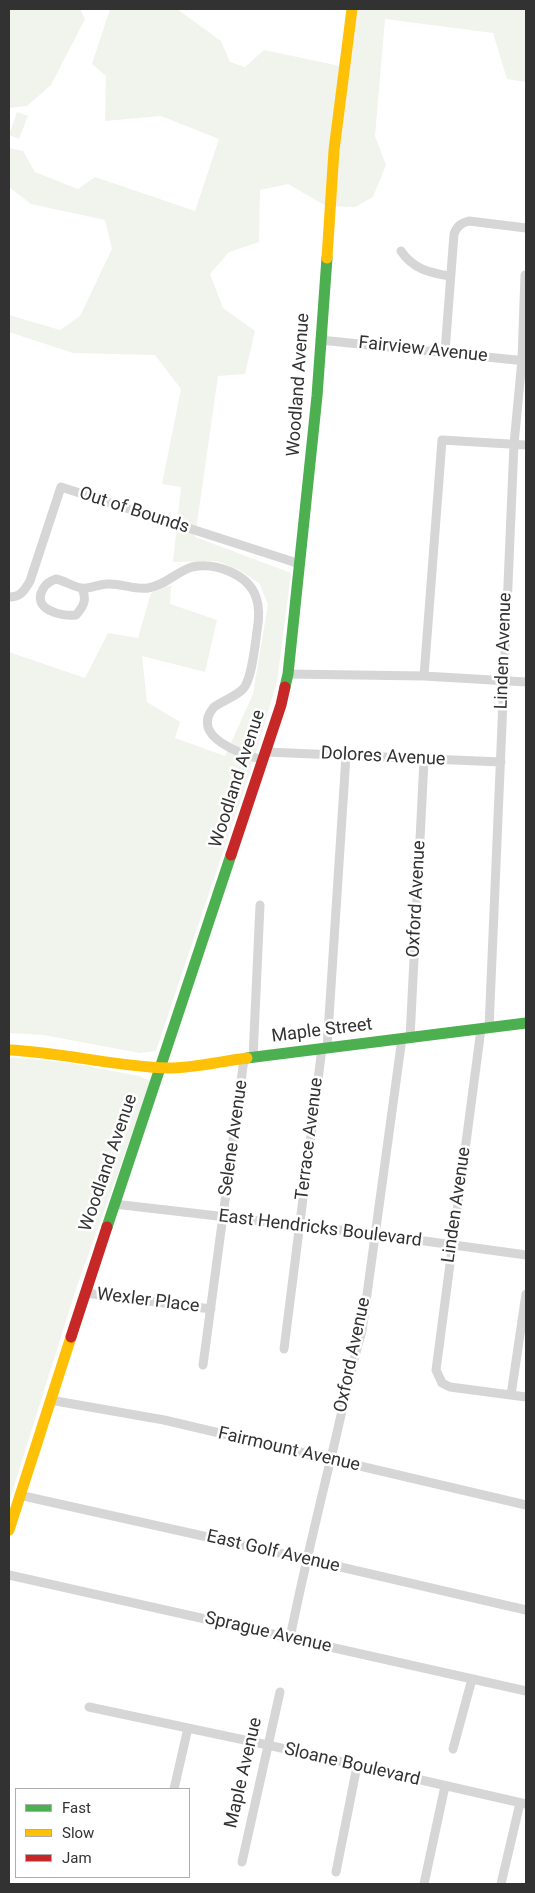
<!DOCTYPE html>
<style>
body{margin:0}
#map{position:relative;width:535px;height:1893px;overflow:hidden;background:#fff;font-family:Roboto,sans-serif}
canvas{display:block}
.frame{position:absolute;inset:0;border:10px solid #323232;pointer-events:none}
.legend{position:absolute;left:15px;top:1788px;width:175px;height:90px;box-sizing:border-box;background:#fff;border:1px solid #adadad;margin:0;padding:6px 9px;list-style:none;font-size:15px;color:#323232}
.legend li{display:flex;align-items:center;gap:10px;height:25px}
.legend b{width:25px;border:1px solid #adadad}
</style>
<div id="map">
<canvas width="535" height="1893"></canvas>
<div class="frame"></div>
<ul class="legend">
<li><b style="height:6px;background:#4caf50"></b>Fast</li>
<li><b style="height:6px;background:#ffc107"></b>Slow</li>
<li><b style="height:6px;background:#c62828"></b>Jam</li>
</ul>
</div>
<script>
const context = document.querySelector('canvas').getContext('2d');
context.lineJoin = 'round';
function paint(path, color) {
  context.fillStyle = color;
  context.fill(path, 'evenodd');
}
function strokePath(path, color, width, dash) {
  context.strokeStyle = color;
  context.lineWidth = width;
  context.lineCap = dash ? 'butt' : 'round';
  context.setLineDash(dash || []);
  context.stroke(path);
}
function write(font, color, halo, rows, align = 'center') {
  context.font = font + ' Roboto,sans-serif';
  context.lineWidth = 5;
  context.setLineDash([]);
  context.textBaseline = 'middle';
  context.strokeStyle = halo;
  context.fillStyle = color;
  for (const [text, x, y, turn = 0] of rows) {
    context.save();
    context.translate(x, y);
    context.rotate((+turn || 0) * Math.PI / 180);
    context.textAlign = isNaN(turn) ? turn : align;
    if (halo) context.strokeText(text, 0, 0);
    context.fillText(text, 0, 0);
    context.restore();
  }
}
const green = new Path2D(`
 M9,9H80L85,19L51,85L27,106L9,108Z
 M110,9H177L221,41L230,62L245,67L264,50L345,67L353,9H526L525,20H526V82L507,79L493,33L385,19L375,136L386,165L373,197L355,207L326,206L288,184L260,190L259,242L229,252L210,274L223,308L255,331L245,374L218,376L195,537L291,573L277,682L252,766L156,1051L140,1053L43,1035L9,1033V652L85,678L108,633L138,638L151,593L171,585L170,604L217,620L205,672L142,656L147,702L180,722L175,738L225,756L253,694L268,604L259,583L239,570L217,561L173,562L181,487L162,484L181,389L155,355L73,353L9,332V315L60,330L80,316L112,249L105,220L31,204L9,187V148L23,151L35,172L78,189L95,177L195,211L219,139L161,116L105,121L106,76L92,64Z
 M17,112L28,116L19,139L9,135Z
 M9,1057L71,1063L139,1076L151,1081L76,1289L9,1502Z`);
const street = new Path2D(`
 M401,251C413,269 430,273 450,276
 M320,340L526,361
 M445,352L454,234C457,226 461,223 469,221L526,228
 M82,589C87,599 84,606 76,615C61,617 31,609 43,589C46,583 50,581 56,579C65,581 72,586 81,588C88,590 99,584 107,584C121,583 134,590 148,588C164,586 176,572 192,567C215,562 248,574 256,597C260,608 259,620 257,631C255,645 252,679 243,689C235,697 222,701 214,707C188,737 244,755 263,760
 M9,597C21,597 24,591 30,581L61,487L300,564
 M288,674L424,676L526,682
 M424,676L442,440L526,445
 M266,752L501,762
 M489,1028L514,444L522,360L525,275
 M481,1029L436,1370L442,1383L450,1387L526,1397
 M410,1038L424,760
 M327,1048L346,756
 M253,1058L260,905
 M114,1204L374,1234L526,1255
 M85,1293L211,1309
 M284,1349L322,1048
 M203,1365L244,1059
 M511,1395L526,1294
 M50,1400L164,1420L526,1505
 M19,1495L306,1559L526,1610
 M9,1575L526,1691
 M290,1638C302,1578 316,1520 330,1462C341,1418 349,1374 362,1331L402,1038
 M89,1707L268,1745L526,1804
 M453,1749L472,1679
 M174,1789L188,1728
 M242,1862L280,1692
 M336,1872L357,1766
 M424,1884L445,1786
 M501,1884L520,1803`);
const fast = new Path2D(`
 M285,687L288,674L317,396L327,258
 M247,1058L526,1023
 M107,1227L231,855`);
const slow = new Path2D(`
 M327,258L334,150L352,9
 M9,1050C62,1052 115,1067 168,1068C194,1068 222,1061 247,1058
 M9,1530L71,1337`);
const jam = new Path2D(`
 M231,855L281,705L285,687
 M71,1337L107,1227`);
const streetNames = [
 ["Fairview Avenue",423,350,6],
 ["Woodland Avenue",299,385,-86],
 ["Out of Bounds",134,511,18],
 ["Linden Avenue",504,651,-88],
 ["Dolores Avenue",383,757,3],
 ["Woodland Avenue",238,779,-72],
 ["Oxford Avenue",417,899,-87],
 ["Maple Street",322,1031,-7],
 ["Selene Avenue",234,1138,-82],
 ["Terrace Avenue",310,1139,-83],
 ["Woodland Avenue",109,1163,-71],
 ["Linden Avenue",457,1205,-82],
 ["East Hendricks Boulevard",320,1229,7],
 ["Wexler Place",148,1301,7],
 ["Oxford Avenue",353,1355,-78],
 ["Fairmount Avenue",289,1450,13],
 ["East Golf Avenue",273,1552,13],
 ["Sprague Avenue",268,1633,13],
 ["Sloane Boulevard",352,1765,13],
 ["Maple Avenue",244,1773,-77]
];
paint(green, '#f1f4ed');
strokePath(street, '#d6d6d6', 9);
strokePath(fast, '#4caf50', 11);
strokePath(slow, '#ffc107', 11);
strokePath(jam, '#c62828', 11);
write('18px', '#323232', '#fff', streetNames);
</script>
